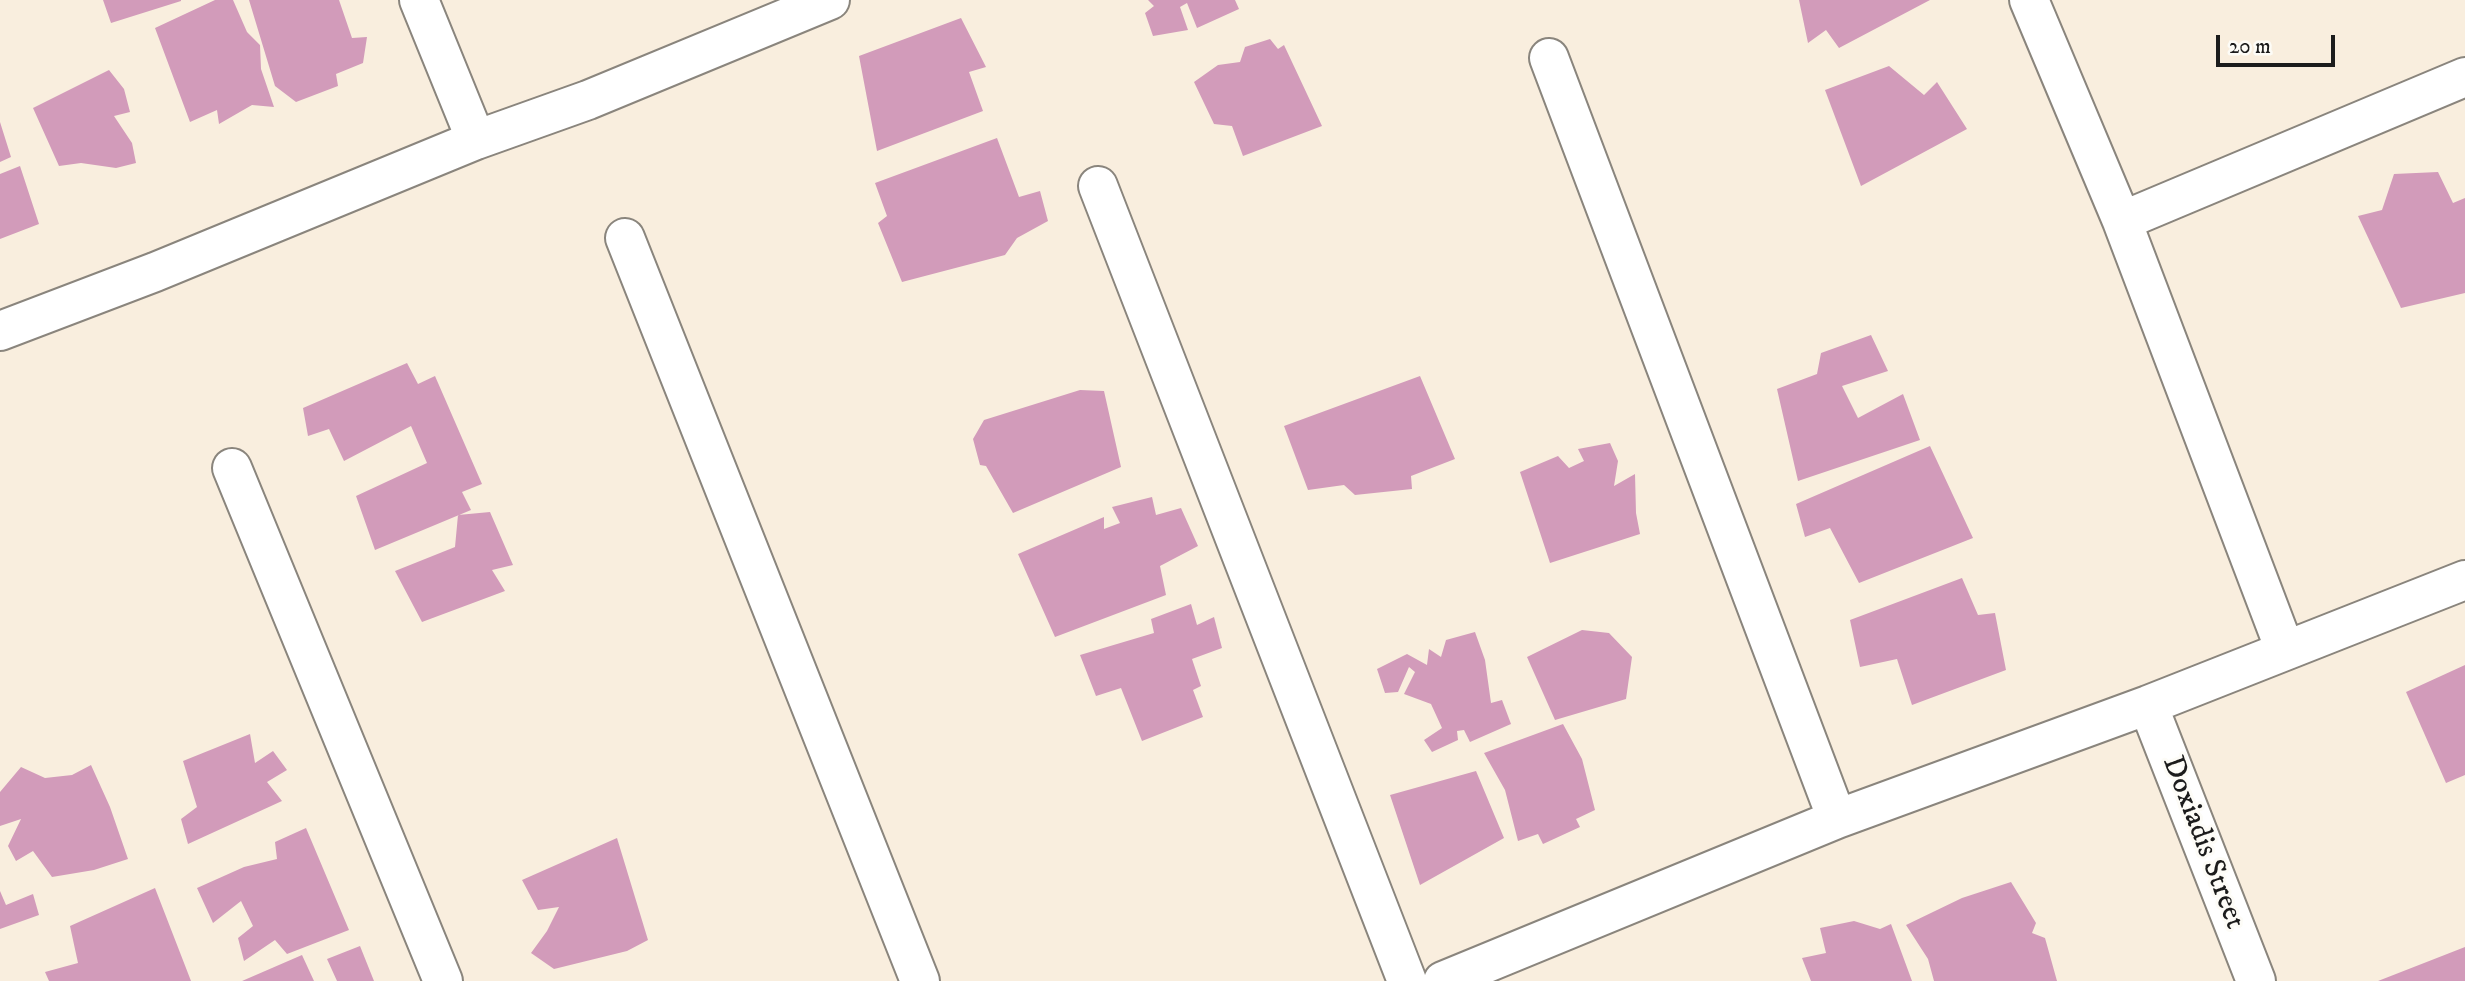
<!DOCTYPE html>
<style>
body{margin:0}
#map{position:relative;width:2465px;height:981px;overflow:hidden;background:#f9eede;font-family:"IM FELL DW Pica",serif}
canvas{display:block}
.scale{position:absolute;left:2216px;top:35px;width:119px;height:32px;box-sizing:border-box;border:4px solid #1c1c1c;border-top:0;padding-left:9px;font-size:21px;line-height:24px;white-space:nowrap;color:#1c1c1c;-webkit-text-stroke:5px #fdfcf7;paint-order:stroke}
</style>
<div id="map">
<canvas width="2465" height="981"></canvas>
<div class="scale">20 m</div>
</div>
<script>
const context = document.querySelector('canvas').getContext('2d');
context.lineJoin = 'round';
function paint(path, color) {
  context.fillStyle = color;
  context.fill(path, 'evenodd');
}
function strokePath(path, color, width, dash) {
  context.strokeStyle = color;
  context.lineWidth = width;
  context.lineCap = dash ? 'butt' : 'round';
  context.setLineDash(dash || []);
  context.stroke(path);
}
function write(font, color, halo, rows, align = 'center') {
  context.font = font + ' "IM FELL DW Pica",serif';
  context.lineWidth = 6;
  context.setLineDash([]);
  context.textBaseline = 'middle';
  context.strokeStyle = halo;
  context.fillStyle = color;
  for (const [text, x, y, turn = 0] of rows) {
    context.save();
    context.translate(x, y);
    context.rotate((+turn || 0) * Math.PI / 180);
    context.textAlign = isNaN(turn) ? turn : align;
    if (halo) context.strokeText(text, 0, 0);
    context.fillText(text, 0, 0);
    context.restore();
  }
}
const building = new Path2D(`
 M103,0H181V1L111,23Z
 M215,0H233L247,32L260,45L261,69L274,107L252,105L219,124L217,110L190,122L155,28Z
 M249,0H339L352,38L367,37L363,63L336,74L338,86L296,102L275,86Z
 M1148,0H1235L1239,9L1197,28L1187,3L1180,7L1188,30L1153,36L1145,13L1154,6Z
 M1799,0H1930L1839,48L1826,30L1808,43Z
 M961,18L986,67L969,72L983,111L877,151L859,56Z
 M1270,39L1278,49L1284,45L1322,126L1243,156L1232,126L1214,124L1194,82L1218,65L1240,62L1245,47Z
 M1889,66L1924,95L1937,82L1967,129L1861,186L1825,90Z
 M109,70L124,89L130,112L114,116L132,143L136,163L116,168L81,163L59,166L33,108Z
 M0,122L11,157L0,162Z
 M997,138L1019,197L1040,191L1048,221L1017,238L1005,255L902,282L878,223L887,216L875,183Z
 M20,166L39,224L0,239V174Z
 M2438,172L2453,203L2465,198V293L2401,308L2358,216L2382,210L2394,174Z
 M1871,335L1888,371L1842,386L1858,418L1903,394L1920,440L1798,481L1777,389L1817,374L1821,353Z
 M407,363L418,384L435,376L482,484L462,492L471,510L375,550L356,496L427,463L411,426L344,461L329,429L308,436L303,408Z
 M1420,376L1455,459L1411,476L1412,489L1355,495L1344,485L1308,490L1284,426Z
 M1080,390L1104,391L1121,467L1013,513L986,466L980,465L973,439L984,420Z
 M1610,443L1618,461L1614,486L1635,474L1636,513L1640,534L1550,563L1520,472L1558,456L1569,468L1584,461L1578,449Z
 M1930,446L1973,538L1859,583L1830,528L1805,537L1796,504Z
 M1152,497L1156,515L1181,508L1198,546L1160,566L1166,595L1055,637L1018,554L1104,517V529L1120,523L1112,507Z
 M490,512L513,565L492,570L505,591L422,622L395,571L455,547L458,515Z
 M1962,578L1978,615L1995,613L2006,670L1912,705L1897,659L1860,667L1850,620Z
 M1191,604L1197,625L1214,617L1222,648L1192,659L1201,686L1193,690L1203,717L1142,741L1121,688L1096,696L1080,655L1154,633L1151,619Z
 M1582,630L1609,633L1632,657L1626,699L1555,720L1527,657Z
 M1475,632L1485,660L1491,703L1502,700L1511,724L1470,742L1464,730L1457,731L1458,740L1432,752L1424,740L1442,728L1431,704L1404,694L1415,672L1409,667L1398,692L1385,693L1377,669L1407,654L1427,665L1429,649L1441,657L1446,640Z
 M2465,665V775L2446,783L2406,692Z
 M1563,724L1582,759L1595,810L1576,819L1580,827L1543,844L1538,834L1518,841L1505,790L1484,753Z
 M250,734L255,763L273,751L287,770L267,782L282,801L188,844L181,819L197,807L183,761Z
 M91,765L110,807L128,859L94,870L52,877L33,851L16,861L8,846L21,819L0,826V792L21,767L45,778L72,775Z
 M1476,771L1504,838L1420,885L1390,795Z
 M306,828L349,930L287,954L275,940L244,961L238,938L253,926L241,901L213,923L197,888L244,867L277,859L275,842Z
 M617,838L648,940L627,951L554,969L531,953L547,931L559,907L538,910L522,880Z
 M2011,882L2036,923L2032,933L2045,938L2057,981H1934L1928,959L1906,925L1962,898Z
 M155,888L191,981H49L45,972L78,963L70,926Z
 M0,891L6,905L33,894L39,915L0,929Z
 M1854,921L1880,929L1891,924L1912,981H1811L1802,958L1826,953L1820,928Z
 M360,946L374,981H337L327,959Z
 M2465,947V981H2378Z
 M302,955L314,981H242Z`);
const minor = new Path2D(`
 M419,0L476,140
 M2029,0L2122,221L2285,650
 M1549,58L1837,819
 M1098,186L1407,981
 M2122,221L2465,77
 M625,238L920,981
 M0,331L155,272L476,140L588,100L830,0
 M232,468L443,981
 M2148,705L2256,981
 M1443,981L1837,819L2148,705L2465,580`);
const streetNames = [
 ["Doxiadis Street",2202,843,69]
];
paint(building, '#d29bba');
strokePath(minor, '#8a857d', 42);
strokePath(minor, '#fff', 38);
write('30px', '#1c1c1c', '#fdfcf7', streetNames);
</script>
